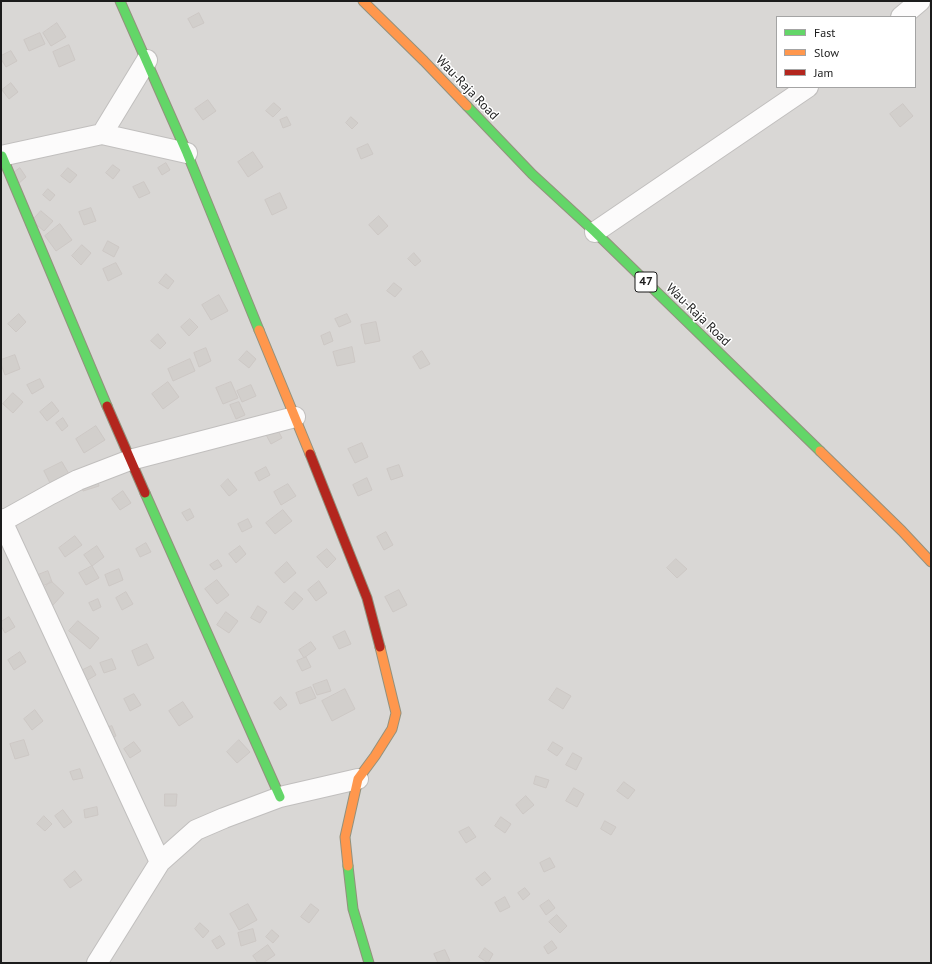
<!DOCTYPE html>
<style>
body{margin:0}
#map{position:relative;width:932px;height:964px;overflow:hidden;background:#eae7e4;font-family:"PT Sans",sans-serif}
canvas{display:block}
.frame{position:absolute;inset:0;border:2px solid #1b1b1b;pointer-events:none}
.legend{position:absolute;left:776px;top:16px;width:140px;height:72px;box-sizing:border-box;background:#fff;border:1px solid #a4a4a4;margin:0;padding:5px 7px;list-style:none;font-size:12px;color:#1b1b1b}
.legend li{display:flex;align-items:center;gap:8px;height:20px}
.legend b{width:20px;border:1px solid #a4a4a4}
</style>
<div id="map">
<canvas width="932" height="964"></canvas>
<div class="frame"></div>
<ul class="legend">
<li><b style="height:5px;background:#63d668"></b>Fast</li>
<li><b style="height:5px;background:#ff974d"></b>Slow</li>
<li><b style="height:5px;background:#b3261e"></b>Jam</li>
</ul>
</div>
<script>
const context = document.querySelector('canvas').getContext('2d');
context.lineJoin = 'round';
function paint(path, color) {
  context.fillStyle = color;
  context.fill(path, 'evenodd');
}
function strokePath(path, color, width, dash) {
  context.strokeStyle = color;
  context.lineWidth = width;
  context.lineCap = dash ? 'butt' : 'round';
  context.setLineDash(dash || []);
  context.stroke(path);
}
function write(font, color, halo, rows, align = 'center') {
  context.font = font + ' "PT Sans",sans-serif';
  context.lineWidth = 3;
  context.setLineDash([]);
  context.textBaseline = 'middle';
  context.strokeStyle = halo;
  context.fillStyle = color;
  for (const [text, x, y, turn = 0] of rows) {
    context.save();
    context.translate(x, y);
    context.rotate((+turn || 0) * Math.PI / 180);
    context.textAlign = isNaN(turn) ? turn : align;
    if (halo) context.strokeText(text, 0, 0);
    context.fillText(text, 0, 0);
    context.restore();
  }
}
const residential = new Path2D(`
 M1,1H931V963H1ZM777,17H915V87H777Z`);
const building = new Path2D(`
 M199,13L204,23L193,28L188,19Z
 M57,23L66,37L51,46L43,33Z
 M40,33L45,44L29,51L24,40Z
 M69,45L75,60L59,67L53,52Z
 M11,51L17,61L6,67L1,59V56Z
 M11,83L18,92L9,99L2,90Z
 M208,100L216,111L203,120L195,109Z
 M274,103L281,109L273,117L266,111Z
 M903,104L913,116L900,127L890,114Z
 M287,117L291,125L283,128L280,120Z
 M351,117L358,123L352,129L346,123Z
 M368,144L373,154L361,159L357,149Z
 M253,152L263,167L248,177L238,162Z
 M166,163L170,170L162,175L158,168Z
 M113,165L120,170L113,179L106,173Z
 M20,168L26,177L18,184L11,175Z
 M68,168L77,175L70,183L61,176Z
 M144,182L150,193L139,198L133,187Z
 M48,189L55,195L50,201L43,195Z
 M280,193L287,208L272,215L265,200Z
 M91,208L96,221L84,225L79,212Z
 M41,211L53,221L44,231L32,221Z
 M379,216L388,226L378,235L369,225Z
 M60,224L72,240L56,251L45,236Z
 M108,241L119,247L114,257L103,251Z
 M82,245L91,253L81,265L72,256Z
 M414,253L421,261L415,266L408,259Z
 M116,263L122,274L108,281L103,269Z
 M166,274L174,281L168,289L159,283Z
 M394,283L402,289L395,297L387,291Z
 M219,295L228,311L211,320L202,305Z
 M19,314L26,322L16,332L8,324Z
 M347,314L351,322L339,327L335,319Z
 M190,319L198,327L189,336L181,327Z
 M376,322L380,341L365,344L361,325Z
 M330,332L333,341L324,345L321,336Z
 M158,334L166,343L160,349L151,341Z
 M352,347L355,362L337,366L333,352Z
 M206,348L211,361L199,367L194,353Z
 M247,351L256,359L249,368L239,360Z
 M422,351L430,364L420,369L413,357Z
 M15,355L20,369L5,375L1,364V360Z
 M190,359L195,371L173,381L168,369Z
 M40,379L44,387L32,394L27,385Z
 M168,382L179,397L163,409L152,394Z
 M231,382L238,398L223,404L216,388Z
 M251,385L256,396L242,402L237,391Z
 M13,393L23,402L13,413L3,404Z
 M52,402L59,411L47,421L40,412Z
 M239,402L245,415L236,419L230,405Z
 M63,418L68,426L62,431L56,423Z
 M275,425L282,438L271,444L264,431Z
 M96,426L105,440L84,453L76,439Z
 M362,443L368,457L355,463L348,449Z
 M62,462L69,474L50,483L44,471Z
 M399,465L403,476L391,480L387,469Z
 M266,467L270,475L259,481L255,473Z
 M96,476L99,486L83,491L80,482Z
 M367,478L372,490L358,496L353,485Z
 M228,479L237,490L229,496L221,486Z
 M288,484L296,496L281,505L274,492Z
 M123,491L131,503L120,510L112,499Z
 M190,509L194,517L187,521L182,513Z
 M283,510L292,521L275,534L266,523Z
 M248,519L252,527L242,532L238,524Z
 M386,532L393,545L384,550L377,537Z
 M75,536L82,545L65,557L59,548Z
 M146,543L151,552L140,557L136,549Z
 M97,546L104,557L92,566L84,555Z
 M240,546L246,554L236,563L229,554Z
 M327,549L336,559L327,568L317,557Z
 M676,559L687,569L677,578L667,568Z
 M218,560L222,566L214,570L210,565Z
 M287,562L296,573L284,583L275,573Z
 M92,566L99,578L86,585L79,573Z
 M119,569L123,580L109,586L105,575Z
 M48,571L52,582L37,588L33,577Z
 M217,580L229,595L217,604L205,589Z
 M51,581L64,593L53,605L40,593Z
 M319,581L327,593L316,601L308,590Z
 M399,590L407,605L393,612L385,597Z
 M126,592L133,604L122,610L116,598Z
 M295,592L303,599L293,610L285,603Z
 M98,599L101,607L93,611L89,603Z
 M258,606L267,612L260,623L251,618Z
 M226,612L238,621L229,633L217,625Z
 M9,617L15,627L5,633L1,626V622Z
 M78,621L99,638L90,649L69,631Z
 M345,631L351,644L339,649L333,637Z
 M311,642L316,649L304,658L299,650Z
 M147,644L154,658L138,666L132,651Z
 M20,652L26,662L14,670L8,660Z
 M306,657L311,667L302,671L297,661Z
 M112,659L116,669L104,673L100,663Z
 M91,666L96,675L86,681L81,671Z
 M327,680L331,691L317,695L313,685Z
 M311,687L316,698L300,704L296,693Z
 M557,688L571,696L563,709L549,700Z
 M345,689L355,709L332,721L322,701Z
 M134,694L141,705L130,711L124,699Z
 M281,697L287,705L280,710L274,703Z
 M183,702L193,717L179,726L169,711Z
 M35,710L43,721L32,730L24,719Z
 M112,726L116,736L104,741L100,730Z
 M24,740L29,755L15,759L10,744Z
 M239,740L250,752L237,763L227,752Z
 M134,742L141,751L130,758L124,749Z
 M553,742L563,748L557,756L548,750Z
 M573,753L582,758L576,770L566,765Z
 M80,769L83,778L73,780L70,772Z
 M536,776L549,780L546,788L534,784Z
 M624,782L635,790L628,799L617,791Z
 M574,788L584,794L577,807L566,801Z
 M165,794H177L176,806H165Z
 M526,796L534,805L523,814L516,805Z
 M97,807L98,815L85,818L84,810Z
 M63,810L72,822L64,828L55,816Z
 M44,816L52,824L45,831L37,824Z
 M501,817L511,824L505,833L495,826Z
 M605,821L616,827L611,835L601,829Z
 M469,827L476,837L466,843L459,832Z
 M550,858L555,867L544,872L540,863Z
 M75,871L82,880L70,888L64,880Z
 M485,872L491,879L482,886L476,879Z
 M525,888L530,894L523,900L518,893Z
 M505,897L510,907L500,912L495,903Z
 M549,900L555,908L546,915L540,906Z
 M248,904L257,920L239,930L230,914Z
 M311,904L319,910L309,923L301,917Z
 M557,915L567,926L560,933L549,922Z
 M200,923L209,931L203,938L195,929Z
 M253,929L256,941L241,946L238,933Z
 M272,930L279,936L273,943L266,937Z
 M220,936L225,944L217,949L212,941Z
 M552,941L557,948L548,954L544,947Z
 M268,945L275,955L263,963H258L253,956Z
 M485,948L493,954L488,963L479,957Z
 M445,950L450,961L443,963H438L434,954Z`);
const street = new Path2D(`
 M901,17L920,1
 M102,134L147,60
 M1,156L102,134L187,153
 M595,232L808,87
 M1,519L160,862
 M1,522L51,494L78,480L130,460L295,417
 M97,963L160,862L196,830L224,818L280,797L358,779`);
const fast = new Path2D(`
 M120,1L187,153L259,330
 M467,106L532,174L595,232L820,451
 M2,156L107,406
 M145,493L280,797
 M348,866L353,909L369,963`);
const slow = new Path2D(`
 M363,1L424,61L467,106
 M259,330L310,454
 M820,451L902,531L931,562
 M348,866L345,837L358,779L375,756L392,729L396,713L380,647`);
const jam = new Path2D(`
 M107,406L145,493
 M310,454L367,598L380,647`);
const shields = [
 [646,282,22]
];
const shieldNames = [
 ["47",646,282]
];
const streetNames = [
 ["Wau-Raja Road",467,88,46],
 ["Wau-Raja Road",698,315,44]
];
paint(residential, '#d9d7d5');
paint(building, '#d2cfcc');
strokePath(building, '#cdc8c5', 1);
strokePath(street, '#c1bfbe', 22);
strokePath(fast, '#93917d', 11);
strokePath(slow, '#93917d', 11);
strokePath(jam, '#93917d', 11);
strokePath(street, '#fcfbfb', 20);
strokePath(fast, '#63d668', 9);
strokePath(slow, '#ff974d', 9);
strokePath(jam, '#b3261e', 9);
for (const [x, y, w] of shields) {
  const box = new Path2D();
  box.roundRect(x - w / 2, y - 10, w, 20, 3);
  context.fillStyle = '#fff';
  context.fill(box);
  strokePath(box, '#1b1b1b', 1);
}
write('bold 12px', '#1b1b1b', null, shieldNames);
write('13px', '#1b1b1b', '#fff', streetNames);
</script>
